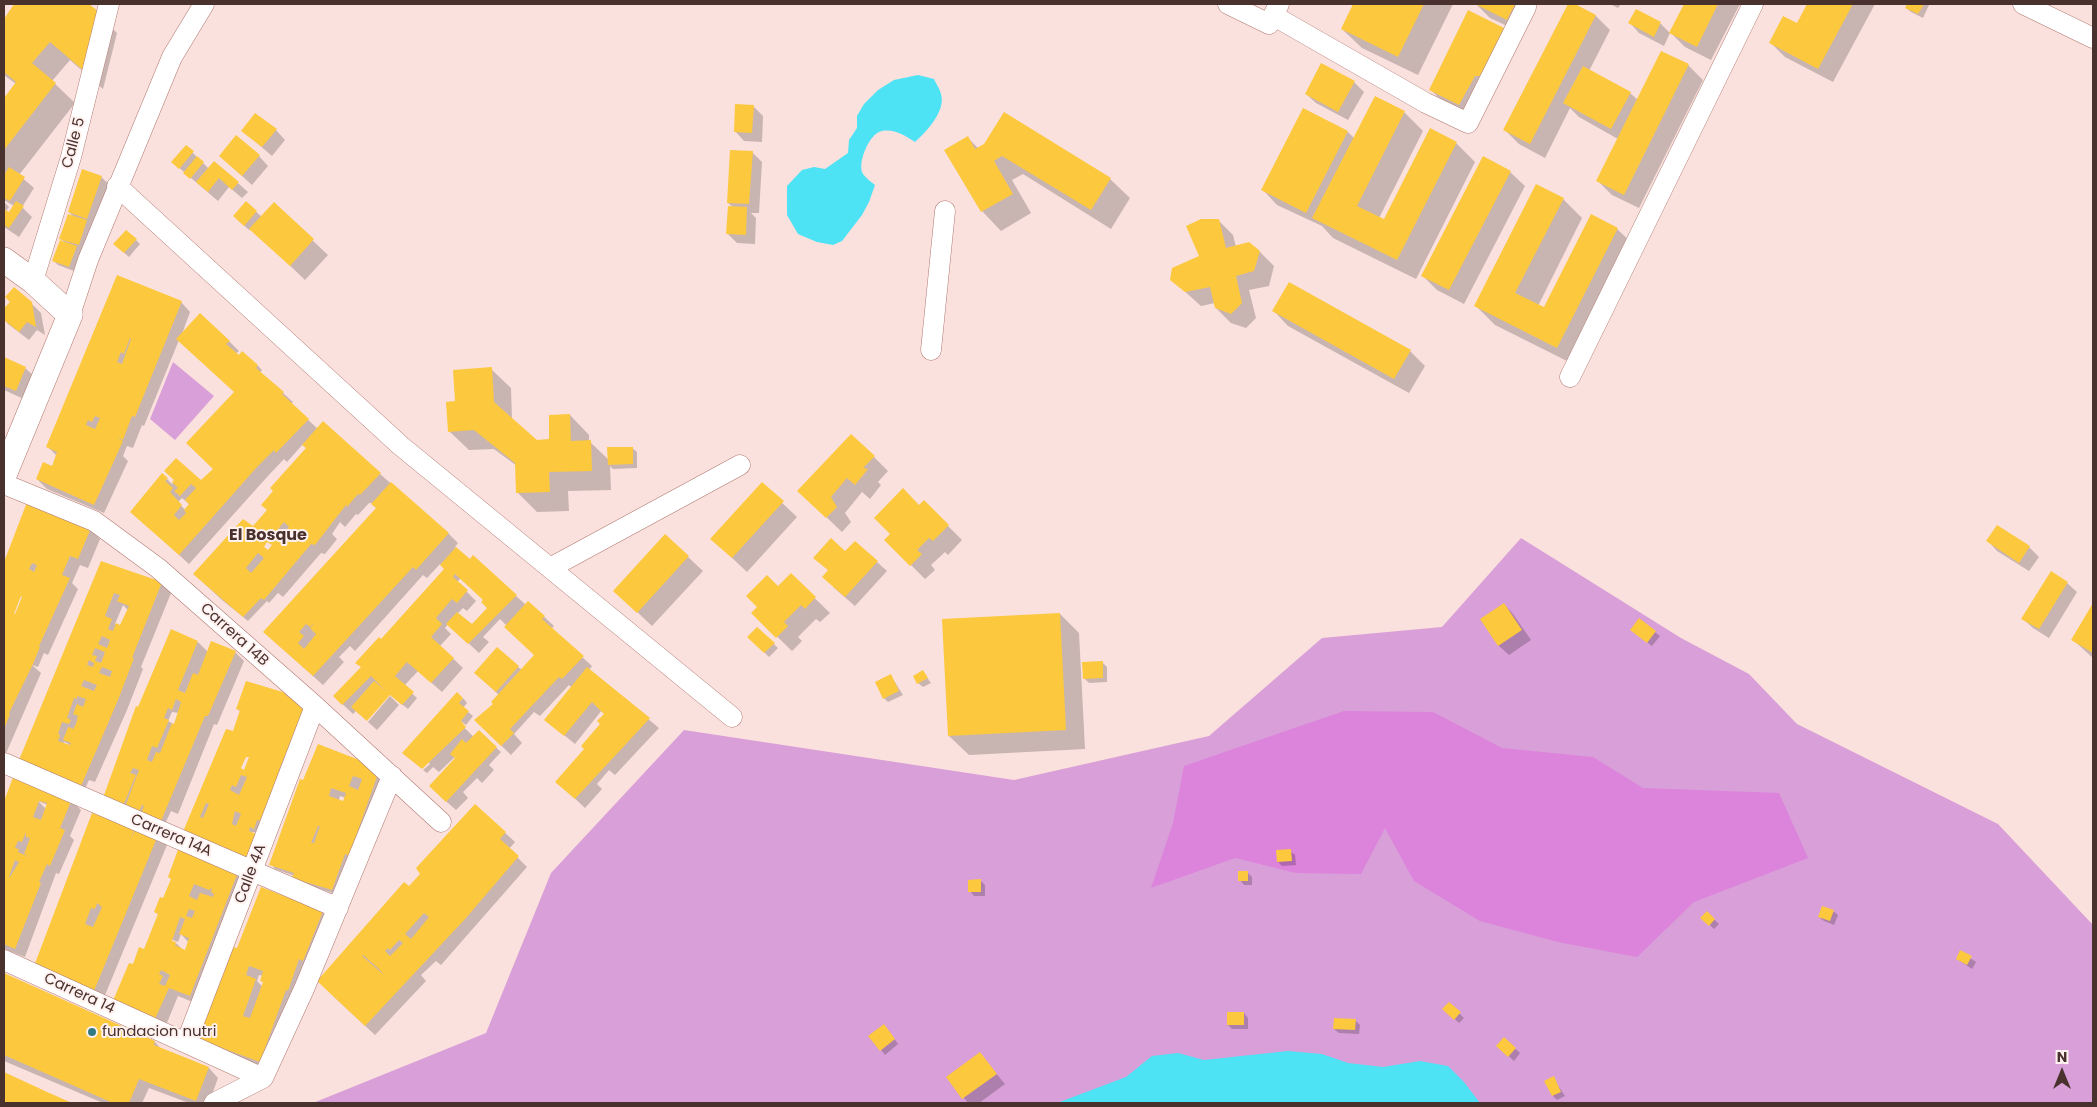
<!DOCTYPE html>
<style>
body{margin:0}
#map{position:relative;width:2097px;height:1107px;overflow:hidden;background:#fbe1dd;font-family:Poppins,sans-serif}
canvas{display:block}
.frame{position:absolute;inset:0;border:5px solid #49312d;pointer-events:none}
.north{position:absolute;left:2037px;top:1047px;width:50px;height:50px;-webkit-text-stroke:4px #fff1f0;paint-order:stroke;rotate:0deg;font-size:14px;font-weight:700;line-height:20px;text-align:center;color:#49312d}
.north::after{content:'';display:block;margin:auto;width:18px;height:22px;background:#49312d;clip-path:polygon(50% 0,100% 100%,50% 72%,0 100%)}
</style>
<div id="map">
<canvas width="2097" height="1107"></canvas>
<div class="frame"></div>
<div class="north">N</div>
</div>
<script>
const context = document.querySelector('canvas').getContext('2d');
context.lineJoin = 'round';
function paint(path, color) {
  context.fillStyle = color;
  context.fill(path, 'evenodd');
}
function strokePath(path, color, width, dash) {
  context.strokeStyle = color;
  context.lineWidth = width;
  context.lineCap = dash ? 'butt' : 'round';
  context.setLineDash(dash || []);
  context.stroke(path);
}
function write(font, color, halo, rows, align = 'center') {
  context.font = font + ' Poppins,sans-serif';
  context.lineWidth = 4;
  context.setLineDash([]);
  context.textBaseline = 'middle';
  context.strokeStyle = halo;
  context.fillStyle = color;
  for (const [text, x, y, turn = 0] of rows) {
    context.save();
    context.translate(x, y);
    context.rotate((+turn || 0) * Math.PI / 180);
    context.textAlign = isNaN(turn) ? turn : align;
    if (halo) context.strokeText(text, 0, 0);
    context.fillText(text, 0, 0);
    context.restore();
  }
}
const green = new Path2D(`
 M173,362L214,396L175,440L150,419Z
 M1521,538L1681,638L1749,674L1797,724L1998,824L2093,925V1103H313L486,1033L551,873L684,730L1014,780L1209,736L1322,638L1442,627Z`);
const forest = new Path2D(`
 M1344,711L1433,712L1502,748L1593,757L1643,788L1779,793L1808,858L1694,902L1637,957L1558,942L1480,921L1414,881L1385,828L1361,874L1296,873L1235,858L1151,888L1173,823L1184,766Z`);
const water = new Path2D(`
 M918,75L934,79C936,84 940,89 941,94C946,111 927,131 915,142C905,135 891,127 879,132C868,137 857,164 863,174C866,178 871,182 875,185L869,202L862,215L842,241L833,245L817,242L798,234L787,215V186L802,170L814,167L825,169L848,153L849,140L857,128V116L864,104L878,90L894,80Z
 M1288,1051L1322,1054L1348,1063L1383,1067L1420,1061L1448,1066L1464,1082L1480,1103H1057L1126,1077L1152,1056L1178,1053L1204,1060Z`);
const shadow = new Path2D(`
 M16,4H87L117,33L103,89L70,60L52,81L75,103L19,175L34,188L22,207L32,217L19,237L4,227V202L9,207L6,211L9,214L14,206L4,200V100L16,84L4,75V21Z
 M1355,4H1453L1418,75L1362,48L1342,29Z
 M1476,4H1537L1522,33L1490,18Z
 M1569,4L1596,16L1610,30L1589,71L1630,93L1638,100L1688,65L1703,80L1639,208L1612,195L1598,181L1618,139L1579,117L1570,108L1545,158L1519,144L1505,130Z
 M1610,4H1621L1618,8Z
 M1685,4H1740L1711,60L1685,47L1671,33Z
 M1809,4H1875L1833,82L1785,57L1771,43L1798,25Z
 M1908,4H1928L1929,5L1923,18L1911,12L1906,8Z
 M1636,11L1661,24L1670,33L1664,46L1639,33L1630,23Z
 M1469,12L1504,29L1518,43L1474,119L1445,104L1430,89Z
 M1354,82L1364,92L1348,120L1316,103L1306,94Z
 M754,107L763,116L762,142L744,141L735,131Z
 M1404,112L1423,131L1379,218L1384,221L1456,143L1475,162L1416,279L1333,238L1322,226L1277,205L1263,190L1348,132L1354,138Z
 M276,130L285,140L272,156L243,131Z
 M968,138L979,149L1110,179L1130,198L1111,229L1023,174L1012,180L1031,213L1001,231L982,211Z
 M186,146L209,169L214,162L248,192L242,198L229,187L218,201L177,166Z
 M752,152L762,162L759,213H751L756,218L755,244L737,243L727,233L734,208L728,203Z
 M220,156H259L268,166L252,185Z
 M1510,172L1525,186L1464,304L1437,290L1423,276Z
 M101,177L111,186L97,228L91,226L96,231L88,254L81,251L74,271L58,265L54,261L66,243L61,239L75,218L69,212Z
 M1563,199L1582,218L1538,306L1544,309L1617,229L1637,248L1577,366L1495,325L1476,306Z
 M246,203L262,217L274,204L328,255L305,280L251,228L249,230L239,221Z
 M1218,220L1233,235L1236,247L1260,252L1274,266L1269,286L1249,290L1256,318L1246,328L1231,323L1216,308L1215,303L1201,306L1172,280L1201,257Z
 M136,240L140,244L129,257L119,248Z
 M118,277L181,302L190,312L182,334L229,341L239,351L235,354L239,357L242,353L258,366L262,370L260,373L283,393L293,402L291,404L318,429L380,474L449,534L458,543L455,547L470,560L473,557L526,605L528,602L554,626L551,629L592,666L589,670L659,728L615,775L609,770L597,784L602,789L585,808L567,791L586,749L602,724L605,713L602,710L575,744L546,720L572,688L569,685L540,716L534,712L514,734L522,743L511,755L475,720L495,705L499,695L485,682L518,667L522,670L536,655L500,619L483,637L489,642L479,653L448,624L445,628L451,634L440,646L463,668L442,692L418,671L404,686L417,698L408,709L389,694L366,720L356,711L353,714L334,696L362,668L381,641L446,570L440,564L427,578L423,575L355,651L350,646L339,657L344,662L323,685L274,641L377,508L372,503H369L358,515L356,514L345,527L340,522L332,534L337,539L325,554L321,553L283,597L278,593L269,603L267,601L248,621L222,600L194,574L254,528L268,510L308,449L303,444L287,462L284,459L267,477L189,564L132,512L167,479L172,484L175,480L201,482L214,469L236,393L179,340L144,426L142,425L133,448L127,446L123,456L128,461L104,513L47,489L37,479L52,467L57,456L48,447ZM182,498L190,505L185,510L178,502ZM267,541L273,545L268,551L262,547ZM461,578L485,600L488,608L472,626L457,614L463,608L467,611L476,601L457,582Z
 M12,302L31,303L41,313L45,335L37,330L29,340L8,324L4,319V310Z
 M1274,311L1410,351L1425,366L1409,393L1288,326Z
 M4,359L25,368L35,377L26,400L4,390Z
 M491,369L511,388L512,420L536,441L551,440L570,415L589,435V441L609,460L632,448L637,452V468L613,469L610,466L611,490L568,491L569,511L537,512L517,492V466L494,449L469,450L449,431L457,403Z
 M874,457L888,471L878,482L881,485L870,499L862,492L845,513L851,522L842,532L799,491Z
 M762,484L797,517L747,572L712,539Z
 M924,502L962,540L948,555L945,552L931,565L935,570L925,579L886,540Z
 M28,504L90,529L100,539L88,568L80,565L72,583L78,589L48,655L44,653L38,667L32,665L41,673L4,758V565ZM22,590H24L16,616L12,614Z
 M1997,526L2029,547L2039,557L2029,571L1997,551L1988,541Z
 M688,557L703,571L652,626L615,591Z
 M877,562L887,571L855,606L833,587Z
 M101,563L162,584L171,593L141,667L143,669L127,710L95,782L89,780L85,789L30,769ZM123,605L128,610L120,627L115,624ZM64,742L67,743L72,747L63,744Z
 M791,575L830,613L820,622L816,619L798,637L802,641L792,651L753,613Z
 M2067,583L2077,592L2049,638L2033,628L2023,619Z
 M1504,604L1513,614L1531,640L1509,655L1499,646L1481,620Z
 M2093,606V658L2072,639Z
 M1060,614L1079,633L1085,749L969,755L949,736Z
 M1639,620L1660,636L1652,646L1636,634Z
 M757,628L778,648L769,657L749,637Z
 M198,642L208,652H235L244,661L217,725L214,724L178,814L171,811L165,824L114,807L139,709ZM172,712L179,713L175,725L168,721Z
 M1102,662L1107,667V682L1089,683L1084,678Z
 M923,672L931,683L923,687L918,683Z
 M891,676L903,695L888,702L884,698Z
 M286,694L291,699V782L259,832L183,834L233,733L241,712L237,709ZM246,756H250L244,771L240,769Z
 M390,696L399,705L377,730L368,722Z
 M463,698L467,703L463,708L473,716L466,725L456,717L455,719L474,737L479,732L501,752L489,765L494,770L482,783L477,778L463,792L468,798L456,810L440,796L459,755L458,754L439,772L433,767L427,773L423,770L430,764L428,762L408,757Z
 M319,746L389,779L336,894L298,882L295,876L275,869L271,864ZM340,796L346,798L344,802L339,800Z
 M9,793L71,800L81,810L70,836L74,840L59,874L56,873L25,957L4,949V804ZM38,801L48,805L46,809Z
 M475,805L515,842L509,849L527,867L441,965L436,961L421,975L426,981L375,1035L333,996L409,888Z
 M134,829L157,836L167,845L103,1000L45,975Z
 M1290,851L1295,855L1296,865L1282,866L1278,862Z
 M1247,872L1252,877V885H1244L1240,880Z
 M237,873L247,883L200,1005L178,996L164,1030L123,1013L133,966L145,951L159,915L156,912L164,900L172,880L169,877ZM156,933L178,942L181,934L189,943L185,952L177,944L156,936Z
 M981,881L985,885V896H974L970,891Z
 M1833,911L1838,915L1834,925L1824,921L1819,917Z
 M322,912L331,921L260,1068L209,1049L238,950ZM259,975L263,976V987L257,981Z
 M1707,913L1719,924L1714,929L1702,918Z
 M1961,952L1976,962L1972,969L1957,959Z
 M4,974L155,1042L161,1049L209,1068L218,1078L209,1103H189L149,1088L142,1103H103L4,1061Z
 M1449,1003L1464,1018L1459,1023L1444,1009Z
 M1244,1013L1248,1018V1029H1232L1228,1025Z
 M1355,1020L1360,1025L1359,1034L1339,1033L1334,1029Z
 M888,1030L898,1044L885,1055L881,1050Z
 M1504,1038L1520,1053L1514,1061L1502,1050Z
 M980,1054L1005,1084L979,1103H968L948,1077Z
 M4,1073L69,1103H4Z
 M1553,1078L1565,1096L1557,1100L1553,1096Z`);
const building = new Path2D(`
 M14,4H89L99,12L84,71L50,42L32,63L56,83L4,150V98L16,82L4,72V19Z
 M1353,4H1424L1398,57L1341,29Z
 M1475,4H1515L1507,20Z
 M1568,4H1575L1596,15L1530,144L1503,130Z
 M1684,4H1718L1697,47L1669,33Z
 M1807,4H1853L1818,69L1769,43L1783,16L1797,23Z
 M1907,4H1924L1918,14L1905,8Z
 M1636,9L1661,22L1654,37L1628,23Z
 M1468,10L1504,28L1480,76H1475L1459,105L1429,90Z
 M1661,51L1689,64L1624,195L1596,181Z
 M1321,63L1355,81L1338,112L1305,94Z
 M1583,66L1631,92L1611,129L1563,103Z
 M1375,96L1405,111L1357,206L1384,219L1430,128L1457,142L1397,260L1312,218Z
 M735,104L754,105L752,133L734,132Z
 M1303,108L1348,131L1306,213L1261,190Z
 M1004,112L1111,178L1091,210L1002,156L994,161L1013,194L981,212L944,150L968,136L975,149L984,144Z
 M255,113L277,129L262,147L241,131Z
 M236,135L260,155L242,176L219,156Z
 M186,145L194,151L179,169L171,162Z
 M730,150L753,151L749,204L727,203Z
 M197,156L204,162L190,179L183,173Z
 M1483,156L1511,171L1449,290L1421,276Z
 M214,161L239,182L232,190L219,178L208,192L196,182Z
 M9,167L25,177L10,201L4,198V175Z
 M82,169L102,176L87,219L68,212Z
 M1536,184L1564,198L1515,293L1544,307L1591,214L1618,228L1557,348L1474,306Z
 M16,201L24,206L9,228L4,225V209L9,212Z
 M246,201L257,211L244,226L233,216Z
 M274,202L314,239L290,266L249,229Z
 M728,206L747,207L746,235L726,234Z
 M68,214L87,220L79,245L59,239Z
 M1201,219H1219L1226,248L1249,242L1260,251L1254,271L1236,276L1242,303L1231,314L1215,308L1210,287L1185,292L1170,280L1172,268L1199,256L1186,226Z
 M126,230L137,239L124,253L113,244Z
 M60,240L77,246L69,267L52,261Z
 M117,275L182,301L135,417L132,416L123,440L116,437L123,441L94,505L36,479L43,462L52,466L57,452L46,447ZM130,338L131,339L122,364L117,362L121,352L124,354ZM95,416L100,418L95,429L86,425L88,420L92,422Z
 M1289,282L1411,350L1394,379L1272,311Z
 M14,287L32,302L36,327L27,322L19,332L4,320V308L10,302L5,297Z
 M200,313L230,341L226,344L239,355L242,351L258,365L256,368L284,392L282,394L309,419L276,453L274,450L257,467L179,555L130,512L162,473L168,478L165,481L173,488L170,492L182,505L174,515L179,520L186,513L184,510L189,504L185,500L196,488L191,484L180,496L174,491L178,488L172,482L174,480L164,471L176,458L201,480L213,469L186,443L234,392L176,339Z
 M4,357L26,367L16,391L4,386Z
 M492,367L494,402L537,440L549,439V415L570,414L571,441L591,440L592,471L549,472L550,492L516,493L515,463L474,430L448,432L446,402L455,401L453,370Z
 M323,421L381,473L360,495L358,494L347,507L346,505L315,545L311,544L264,600L261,598L243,617L193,574L243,519L253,526L267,510L261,505L273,491L270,488L306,448L302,445ZM284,522L289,527L280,538L275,533ZM267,542L272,545L268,550L264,547ZM258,553L264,558L251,573L246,568Z
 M851,434L875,456L863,468L868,469L855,485L847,478L831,497L837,507L826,518L797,491Z
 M607,447H633V464L608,465Z
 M391,482L449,533L416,570L413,567L313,676L263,632L376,508L371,504ZM316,622L310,628L316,634L304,649L298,643L304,636L299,632L306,624L310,627Z
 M762,482L784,501L732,558L710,539Z
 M903,488L919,505L924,500L949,525L933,541L929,538L917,550L922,554L910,566L884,540L890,534L874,518Z
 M27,502L91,528L78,559L70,556L62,575L70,578L39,646L40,647L33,664L9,713L10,714L4,729V562ZM32,563L37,565L34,572L29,569ZM21,596L22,597L15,614H14Z
 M1997,525L2030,546L2019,563L1986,541Z
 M665,534L689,556L637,613L613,591Z
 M831,538L845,551L855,541L878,561L845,597L822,577L828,570L813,558Z
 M456,547L470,559L473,555L517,595L468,644L446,624L457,612L472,624L487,608L481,602L483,600L455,574L453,577L468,590L457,603L452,599L436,618L442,624L431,637L454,658L431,683L407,662L395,676L414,692L402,705L390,695L367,721L351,707L374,681L386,691L371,676L342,705L333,696L361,667L355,663L379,637L381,639L444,569L440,565Z
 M101,561L162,582L132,658H134L118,700L81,786L19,760ZM114,593L120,595L117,601L129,606L120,625L116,623L113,631L108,629L112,619L105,616ZM102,636L110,640L107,648L98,644ZM95,648L105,652L101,663L95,661L97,656L92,655ZM89,660L94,663L93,667L87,665ZM102,667L112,671L110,677L99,673ZM84,680L97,685L94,691L81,686ZM77,696L86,699L83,707L77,704L73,714L78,716L76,724L73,729L68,727L63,740L71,743L70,745L58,741L60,735L58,734L62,722L69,724L71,720L67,718L74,698L77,699Z
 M2051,571L2068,582L2039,629L2021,619Z
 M791,573L816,597L805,609L801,605L784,622L788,626L776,638L751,613L757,607L746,596L767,575L778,586Z
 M528,601L545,616L542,619L584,656L562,679L559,677L510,729L514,733L501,746L474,720L493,704L491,702L534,655L504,627Z
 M1504,603L1522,630L1498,646L1480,619Z
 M2093,603V653L2071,640Z
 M1060,613L1066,730L948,736L942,619Z
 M1639,618L1656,631L1647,643L1630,630Z
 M757,627L775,643L764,653L747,637Z
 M171,629L198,641L178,690L185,693L193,673L198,675L211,641L236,651L208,716H205L161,821L141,813L144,806L142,805L139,812L125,807L139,770L133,768L130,773L136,775L123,806L103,798L136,706L138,707ZM176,699L181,702L174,724L172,723L160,753L156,752L152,762L147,760L152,746L157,748L169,720L164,718L168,708L172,710Z
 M497,647L519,666L496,692L474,673Z
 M1103,661V678L1083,679L1082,662Z
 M587,667L650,718L575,799L555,782L584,749L581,746L600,724L597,721L604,714L592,702L564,736L544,720Z
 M923,670L928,678L917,684L913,676Z
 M891,674L899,691L883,699L875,682Z
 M246,681L286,693V696L308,704L288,754L286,753L279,770L282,771L275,789L273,788L260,821L257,820L254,829L250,827L249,831L256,834L246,862L182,834L226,729L233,731L240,710L236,709ZM246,757H249L244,770L241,768ZM241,775L247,777L239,795L230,790L232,785L236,787ZM206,803L209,804L203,818L200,817ZM235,811L241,814L236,826L232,824Z
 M457,692L463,698L459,703L469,711L461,721L466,727L422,769L402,753Z
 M479,730L497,747L446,802L429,786L455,758L450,754L462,739L466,743Z
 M318,744L380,768L349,856L345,854L332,890L292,878L294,873L269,865L300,779L303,780ZM353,776L362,779L358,790L349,786ZM331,788L346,793L343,801L329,796ZM318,826H320L314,843H311Z
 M14,775L72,799L60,828L65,830L50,866L47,864L39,882L41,883L15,949L4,944V801ZM39,801L47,803L41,820L33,817ZM26,832V837L30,838L24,854L31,858L18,852L19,849L15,848L18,841L22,842ZM15,860L19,862L10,877H9Z
 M475,804L506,832L500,839L519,856L466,918L365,1026L317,981L404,882L409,886L420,874L416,868ZM424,913L429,917L411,939L405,934ZM399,940L403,943L390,956L385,951L388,948L390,950ZM363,955L379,969L384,975L362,956Z
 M92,813L135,828L130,841L137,826L158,835L94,991L34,966ZM97,903L102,907L93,927L85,924L91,908L95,909Z
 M179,847L238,872L190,996L169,988L154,1021L112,1003L129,963L133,964L139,947L144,949L158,914L154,912L160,897L163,898L171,879L168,877ZM194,884L209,890L212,888L211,892L214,894L213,897L200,893L197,900L189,896ZM189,909L195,911L192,918L186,916ZM180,917L185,919L179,934L189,938L185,950L175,945L176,942L172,941ZM161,970L170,975L165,986L159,984L163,976L159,974Z
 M1291,849L1292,861L1277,862L1276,850Z
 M1238,871H1248V881H1238Z
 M981,879V892H968V880Z
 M261,887L323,911L303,961L299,959L288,991L286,990L260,1062L198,1039L233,947L237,948ZM249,966L263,971L260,981L263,982L250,1018L243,1016L256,979L246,975Z
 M1822,906L1834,910L1830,921L1818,917Z
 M1707,911L1715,919L1709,926L1700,918Z
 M1960,950L1972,956L1967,965L1956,959Z
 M4,973L155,1041L154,1045L209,1067L196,1101L139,1079L129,1103H113L4,1055Z
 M1449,1002L1461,1012L1454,1020L1442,1009Z
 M1227,1012H1244V1025H1227Z
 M1334,1018L1356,1019L1355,1030L1333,1029Z
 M884,1024L895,1039L880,1051L868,1036Z
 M1504,1037L1516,1048L1508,1057L1496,1046Z
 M980,1052L997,1074L962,1099L946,1077Z
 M4,1072L45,1091L72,1103H4Z
 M1554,1076L1561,1092L1552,1096L1544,1081Z`);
const minor = new Path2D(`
 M1228,4L1269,24L1279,4
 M2023,4L2093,38
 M1274,16L1426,103L1468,123L1526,7
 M117,186L401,446L732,717
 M33,281L71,157L109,4
 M70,315L88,260L172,57L204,4
 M931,350L945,211
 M1570,377L1753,4
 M4,484L94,521L158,568L315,706L441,822
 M550,568L740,465
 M4,763L338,908
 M4,960L263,1078
 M186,1043L315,706
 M214,1103L263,1078L304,989L392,776`);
const tertiary = new Path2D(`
 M4,260L33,281L70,315L4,475`);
const markers = [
 [92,1032,5,"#337b84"]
];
const streetNames = [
 ["Calle 5",74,143,-75],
 ["Carrera 14B",234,635,42],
 ["Carrera 14A",171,836,23],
 ["Calle 4A",251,874,-69],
 ["Carrera 14",79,994,25]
];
const poiNames = [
 ["fundacion nutri",102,1032]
];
const neighbourhoodNames = [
 ["El Bosque",268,536]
];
paint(green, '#d99fd8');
paint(forest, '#dc83dc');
paint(water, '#4de2f4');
paint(shadow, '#0003');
paint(building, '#fbc83e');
strokePath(minor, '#b07770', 21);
strokePath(tertiary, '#b07770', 26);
strokePath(minor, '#fff', 20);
strokePath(tertiary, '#fff', 25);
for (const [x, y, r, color] of markers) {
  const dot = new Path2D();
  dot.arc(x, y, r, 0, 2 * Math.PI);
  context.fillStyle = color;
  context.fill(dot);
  strokePath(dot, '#fff1f0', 2);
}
write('15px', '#49312d', '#fff1f0', streetNames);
write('15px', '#49312d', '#fff1f0', poiNames, 'left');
write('bold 16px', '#49312d', '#fff1f0', neighbourhoodNames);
</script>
